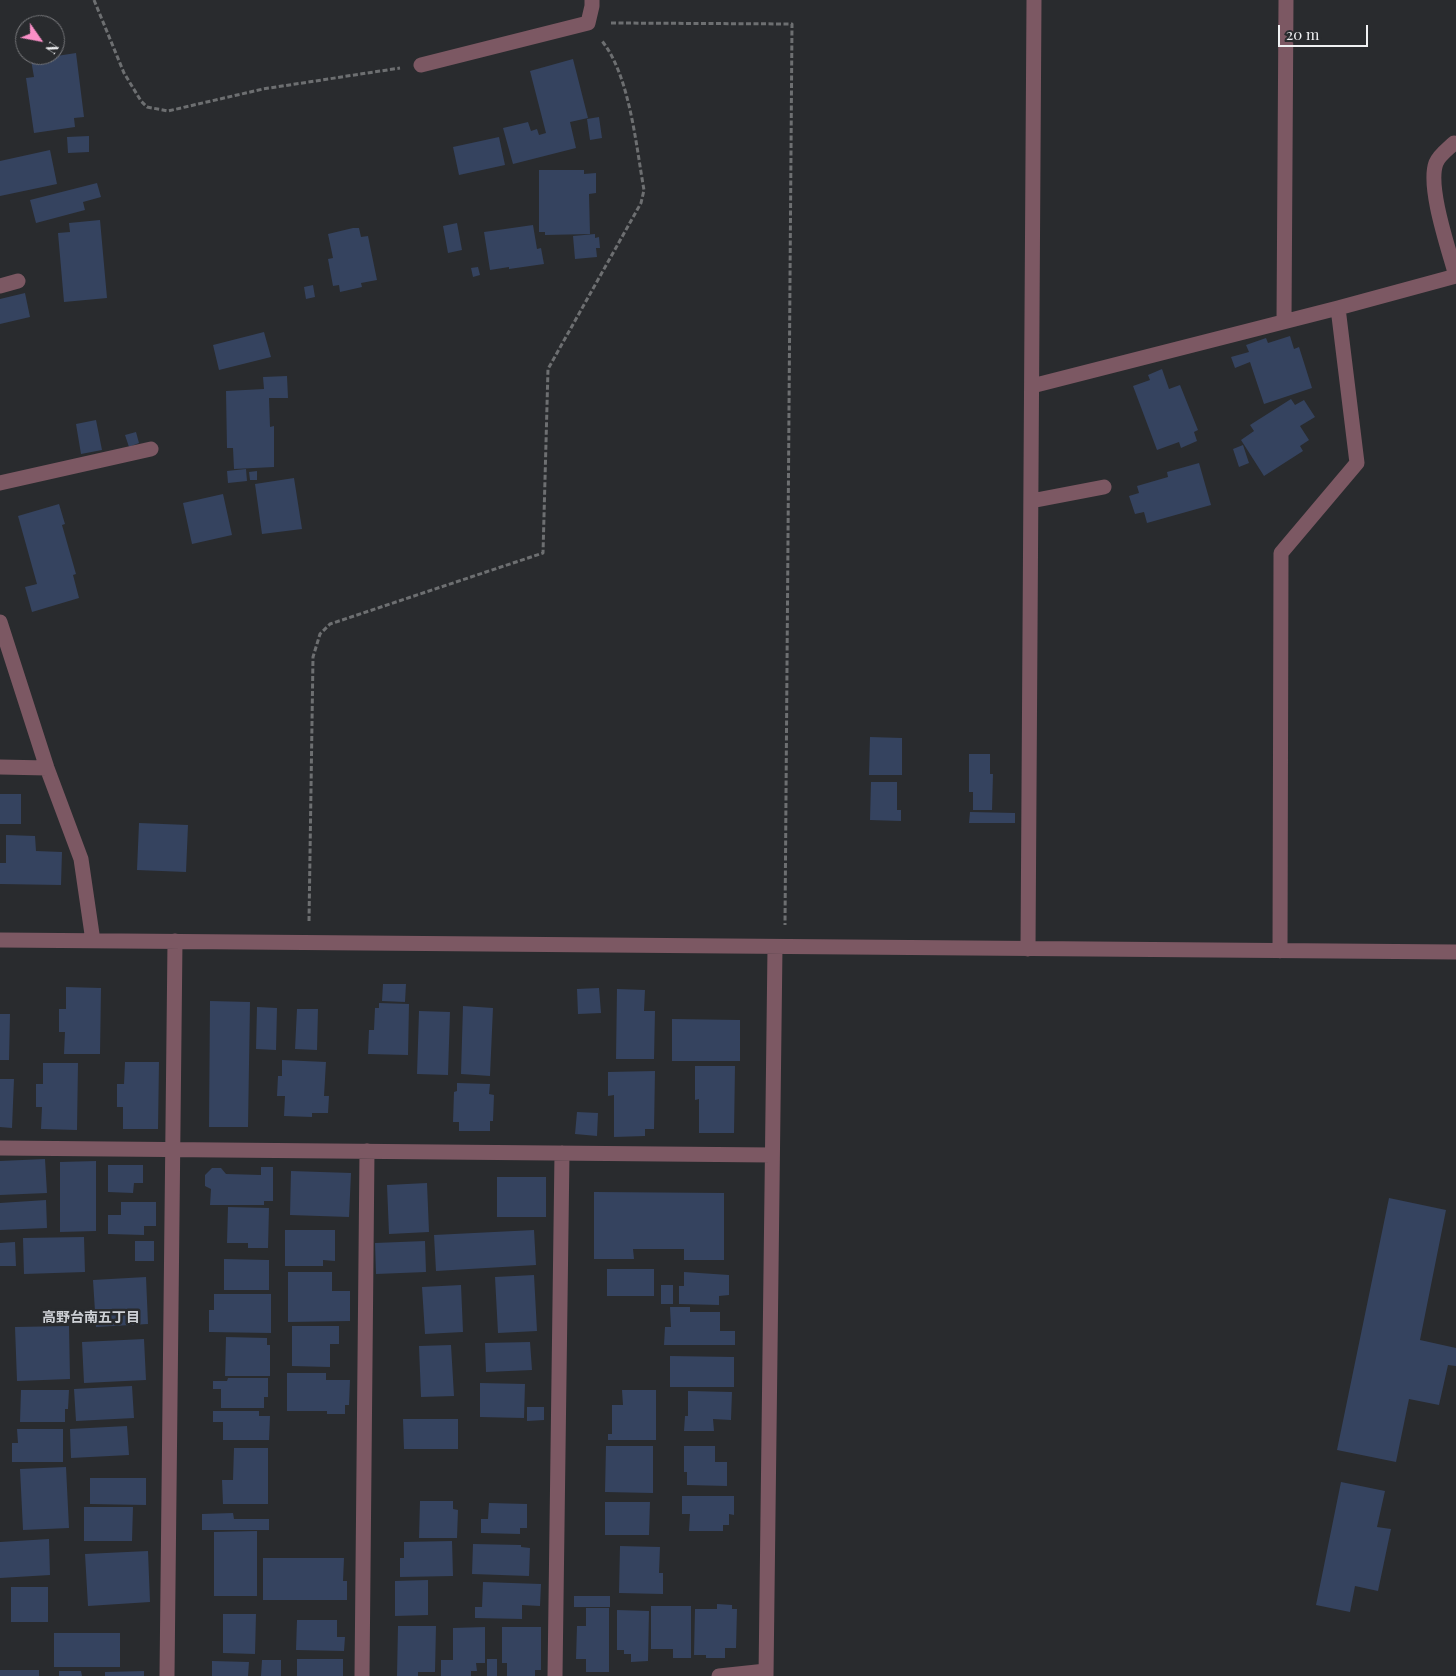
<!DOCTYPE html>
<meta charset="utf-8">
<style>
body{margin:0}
#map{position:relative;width:1456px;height:1676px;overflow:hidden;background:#292b2e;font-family:"Playfair Display",serif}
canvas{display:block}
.north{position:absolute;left:15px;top:15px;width:50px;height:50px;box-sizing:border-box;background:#292b2e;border:1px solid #797a7d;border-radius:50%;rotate:123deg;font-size:14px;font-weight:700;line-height:20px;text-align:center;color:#f0f1f3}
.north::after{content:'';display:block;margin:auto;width:18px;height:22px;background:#fa8fc7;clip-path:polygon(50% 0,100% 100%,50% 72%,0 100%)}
.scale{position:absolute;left:1278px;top:25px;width:90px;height:22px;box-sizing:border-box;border:2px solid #f0f1f3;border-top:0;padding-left:6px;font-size:15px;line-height:18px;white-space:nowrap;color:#f0f1f3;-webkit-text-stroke:4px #292b2e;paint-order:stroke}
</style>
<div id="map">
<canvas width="1456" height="1676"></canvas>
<div class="north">N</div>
<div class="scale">20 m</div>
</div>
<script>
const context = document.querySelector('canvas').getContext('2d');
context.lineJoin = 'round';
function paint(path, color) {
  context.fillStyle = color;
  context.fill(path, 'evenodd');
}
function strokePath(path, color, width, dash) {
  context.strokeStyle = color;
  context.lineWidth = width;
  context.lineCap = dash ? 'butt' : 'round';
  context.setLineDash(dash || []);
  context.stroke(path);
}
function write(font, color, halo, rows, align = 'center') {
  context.font = font + ' "Playfair Display","Noto Sans JP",serif';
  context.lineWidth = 5;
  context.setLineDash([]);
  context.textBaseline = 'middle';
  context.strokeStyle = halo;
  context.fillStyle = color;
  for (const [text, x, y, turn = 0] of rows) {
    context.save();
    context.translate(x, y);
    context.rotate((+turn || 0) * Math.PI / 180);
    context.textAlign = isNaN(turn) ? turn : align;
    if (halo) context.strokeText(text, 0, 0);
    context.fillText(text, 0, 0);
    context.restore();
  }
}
const building = new Path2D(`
 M76,53L84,117L74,118L75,127L34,133L26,78L34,77L31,60Z
 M573,59L588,118L570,122L576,148L513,164L503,128L528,122L531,131L537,129L539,135L546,133L530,71Z
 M599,117L602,138L590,140L587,119Z
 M89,136V152L68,153L67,137Z
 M499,137L505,165L459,175L453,147Z
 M50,150L57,184L0,196V161Z
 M539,170H584V174L596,173V193L589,194L590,234L545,235V232H539Z
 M97,183L101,197L83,202L85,210L36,223L30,200Z
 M100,220L107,298L64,302L58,233L70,232L69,223Z
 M457,223L462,250L448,253L443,226Z
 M533,225L537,249L541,248L544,264L509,269V267L490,270L484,232Z
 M353,228H359L361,237L368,236L377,280L361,283L362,287L340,292L339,285L333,286L328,259L333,258L328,234Z
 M595,234V238L599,237L600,248H596L597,257L575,259L573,236Z
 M478,267L480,275L473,277L471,268Z
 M313,285L315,297L306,299L304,287Z
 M25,293L30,317L0,324V299Z
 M264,332L271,357L219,370L213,345Z
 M1290,336L1294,349L1299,347L1312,388L1264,404L1250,362L1235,368L1231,357L1249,352L1246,345L1266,338L1268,343Z
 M1162,369L1169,389L1180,385L1198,430L1194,432L1197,441L1181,448L1179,442L1157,450L1133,386L1150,380L1148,375Z
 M287,376L288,398H269L270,427L274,426V467L234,469L233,448H227L226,391L264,389L263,377Z
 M1291,399L1295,405L1304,400L1315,417L1300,426L1309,440L1300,446L1303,451L1264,476L1241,440L1254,431L1250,425Z
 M96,420L102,450L81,454L76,424Z
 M136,432L139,443L129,447L125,435Z
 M1243,445L1249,463L1239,467L1233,449Z
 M1199,463L1211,505L1147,523L1144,512L1135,514L1129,496L1139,493L1137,486L1168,477L1167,472Z
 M246,469L247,481L228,483L227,471Z
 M257,471V480H250L249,472Z
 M294,478L302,529L262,534L255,484Z
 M223,494L232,535L192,544L183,503Z
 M59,504L65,524L62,525L76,574L73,575L79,598L32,612L25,587L37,584L18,516Z
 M870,737L902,738V775H869Z
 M969,754H990V774H993L992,810H973V792H969Z
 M871,782H897V810H901V821L870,820Z
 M0,794H21V824H0Z
 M970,812L1015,813V823H969Z
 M139,823L188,825L186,872L137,870Z
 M6,835L35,836L36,851L62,852L61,885L0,884V863H6Z
 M383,984H406L405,1002L382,1001Z
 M66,987L101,988L100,1054H64L65,1032H59V1009H66Z
 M599,988L601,1013L578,1014L577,989Z
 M617,989L645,990L644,1011H655L654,1059H616Z
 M210,1001L250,1002L248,1127H209Z
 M379,1003L409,1004L408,1055L368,1054L369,1030H374L375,1008H379Z
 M463,1006L493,1008L490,1076L461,1074Z
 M257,1007L277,1008L276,1050L256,1049Z
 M297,1009H318L317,1050L295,1049Z
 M419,1011L450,1012L448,1075L417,1074Z
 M0,1014H10L9,1060H0Z
 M672,1019L740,1020V1061H672Z
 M282,1060L326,1062L324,1096H329L328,1113H312V1117L284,1116L285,1096H277L278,1076H282Z
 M125,1062H159L158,1129H123V1107H117V1084H124Z
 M43,1063H78L77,1130L41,1129L42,1107H36V1084H43Z
 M695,1066H735L734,1133H699V1099L695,1100Z
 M655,1071L654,1129H645V1136L614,1137V1095L608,1096V1072Z
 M0,1079H14L12,1128L0,1127Z
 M457,1083L490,1084L489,1094L494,1095L493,1121H490V1131H459V1122H453L454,1092L457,1091Z
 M577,1112L598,1113L597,1136L575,1134Z
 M45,1159L47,1193L0,1195V1161Z
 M96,1161V1231L60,1232V1162Z
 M108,1165H143V1183H134L133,1193L108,1192Z
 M261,1167H273V1201H264V1205H210L211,1189L205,1186V1175L212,1168H221L226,1174L261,1175Z
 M291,1171L351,1173L349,1217L290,1215Z
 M497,1177H546V1217H497Z
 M427,1183L429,1232L389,1234L387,1185Z
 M594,1192L724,1193V1260H684V1249H633L634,1259H594Z
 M1389,1198L1446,1210L1420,1340L1456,1348V1366L1448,1365L1439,1405L1409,1399L1396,1462L1337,1450Z
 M46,1200L47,1228L0,1230V1203Z
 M121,1202H156V1226H144V1235L108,1234V1215H121Z
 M228,1207L269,1208L268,1248H248V1243H227Z
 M285,1230H335V1261L323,1260V1266H285Z
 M534,1230L536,1265L436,1271L434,1235Z
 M84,1237L85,1272L24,1274L23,1238Z
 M135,1241H154V1261H135Z
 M425,1241L426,1272L376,1274L375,1243Z
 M15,1242L16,1266H0V1243Z
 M224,1259L269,1260V1290H224Z
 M607,1269H654V1296H607Z
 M288,1272H332V1291H350V1321L288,1322Z
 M684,1272L729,1275V1295L719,1296V1305L679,1304V1286H684Z
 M534,1275L537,1331L498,1333L495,1277Z
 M146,1277L148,1324L96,1327L93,1280Z
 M461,1285L463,1332L425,1334L422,1287Z
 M661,1285H673V1304H661Z
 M214,1294H271V1333L209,1332V1310H214Z
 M670,1307H690V1312H720V1331H735V1345H664L665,1327H671Z
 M69,1326L70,1379L17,1381L15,1327Z
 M292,1326H339V1344H330V1367L292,1366Z
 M226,1337L267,1338V1345H270V1376H225Z
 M144,1339L146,1380L84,1383L82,1342Z
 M530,1342L532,1370L486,1372L485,1343Z
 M451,1345L454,1396L421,1397L419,1346Z
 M670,1356L734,1357V1387H670Z
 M287,1373H326V1380H350L349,1405H345V1414H327V1411H287Z
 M228,1378H268V1397H264V1408H221V1389H213V1381H227Z
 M480,1383L525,1384L524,1418L480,1417Z
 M132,1386L134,1418L76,1421L74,1389Z
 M21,1390H69L68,1409H65V1422H20Z
 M622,1390H656V1440H608V1434H612V1405H623Z
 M688,1391L732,1392L731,1420L713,1419L714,1431H684L685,1416H688Z
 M527,1407H544V1420L527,1421Z
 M213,1411H259V1416H270L269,1440H223V1422H213Z
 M403,1419H458V1449H404Z
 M127,1426L129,1455L71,1458L70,1429Z
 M17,1429H63V1462H12V1443H18Z
 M606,1446H653V1493L605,1492Z
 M684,1446H715V1462H727V1486L687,1485V1472H684Z
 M234,1448H268V1504H223L222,1480H233Z
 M66,1467L69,1528L23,1530L20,1469Z
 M90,1478H146V1505L90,1504Z
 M1341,1482L1385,1491L1377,1527L1391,1529L1378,1591L1355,1586L1350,1612L1316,1605Z
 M682,1496H734V1515L729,1514V1525H723V1531H689L690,1514H682Z
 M420,1501H453V1509L458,1510L457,1538H419Z
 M605,1502H650L649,1535H605Z
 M489,1503L527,1504V1528H520V1534L481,1533V1519H488Z
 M84,1507H133L132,1541H84Z
 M233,1513L234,1519H269V1530H202V1514Z
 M257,1531V1596H214V1532Z
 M49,1539L50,1575L0,1578V1542Z
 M452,1541L453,1576L400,1577V1558H404V1542Z
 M473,1544L521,1545V1547L530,1548L529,1576L472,1574Z
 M620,1546L660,1547L659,1573H663V1594L619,1593Z
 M148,1551L150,1602L88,1606L85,1554Z
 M263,1558H344L343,1581H347V1600H263Z
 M428,1580V1615L395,1616V1581Z
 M483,1582L541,1584L540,1606L522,1605V1619L475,1618V1607H482Z
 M11,1587H48V1622H11Z
 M574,1596H610V1607H574Z
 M717,1604L732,1605V1609H737L736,1648H725V1658H706V1655H694L695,1609H717Z
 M651,1606H691V1658H673V1649H651Z
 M586,1608H609V1672H586V1659H576L577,1626H586Z
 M617,1610L649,1611L648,1661L631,1662V1654H624V1650H617Z
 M223,1614H256L255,1654L223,1653Z
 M297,1620H337V1637H345L344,1651L296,1650Z
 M398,1626H436L435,1672H418V1676H397Z
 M485,1627V1663H476L477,1671H471V1676H441V1660H453V1628Z
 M502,1627H541V1670H535V1676H507V1663H502Z
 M54,1633H120V1667H54Z
 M297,1659H343V1676H297Z
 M487,1659H497V1676H487Z
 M262,1660H281V1676H261Z
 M212,1661L249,1662L248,1676H212Z
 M0,1670H39V1676H0Z
 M59,1671H81L82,1676H59Z
 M144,1671V1676H105V1672Z`);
const path = new Path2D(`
 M94,0L124,73L141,101L147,107L168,111L263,89L400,68
 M611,23L792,24L785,925
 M309,921L313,657L320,634L330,624L543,553L548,369L641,203L644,190C636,146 630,76 602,41`);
const minor = new Path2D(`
 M421,65L588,23L592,6V0
 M1454,143C1448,149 1439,155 1436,163C1427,187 1449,250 1456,276
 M0,286L18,281
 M1284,322L1286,0
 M1032,386L1338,308L1456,276
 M0,483L151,449
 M1031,501L1104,487
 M0,622L47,768L81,859L93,941
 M0,767L47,768
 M0,940L1456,952
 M1028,949L1034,0
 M1280,951L1281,553L1357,463L1338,308
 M0,1148L772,1155
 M167,1676L175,941
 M362,1676L367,1151
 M555,1676L562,1153
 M719,1676L766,1671
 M766,1676L775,947`);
const neighbourhoodNames = [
 ["高野台南五丁目",91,1318]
];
paint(building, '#35435f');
strokePath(path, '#6d6f71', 3, [5, 2.5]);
strokePath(minor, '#7c5863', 15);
write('bold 14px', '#cdd0d5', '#292b2e', neighbourhoodNames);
</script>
